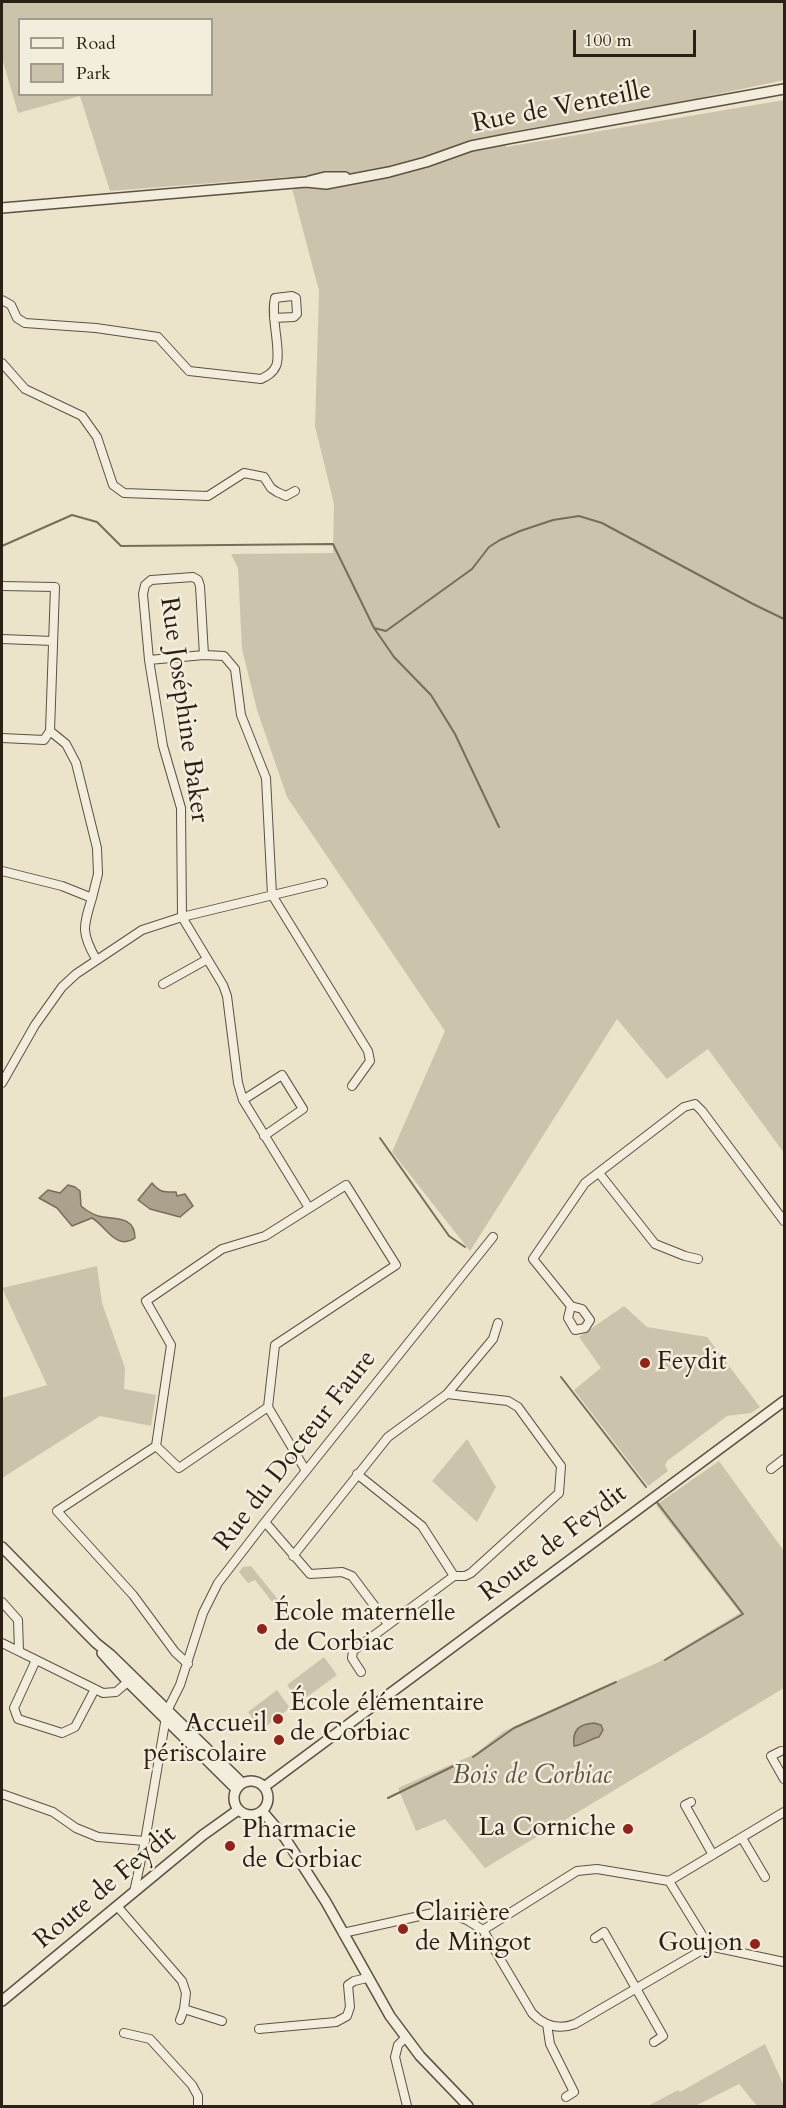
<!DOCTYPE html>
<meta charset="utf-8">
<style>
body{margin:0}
#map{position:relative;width:786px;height:2108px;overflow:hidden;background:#ece4ca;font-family:Cardo,serif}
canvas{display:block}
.frame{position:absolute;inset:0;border:3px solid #2c2015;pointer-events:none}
.legend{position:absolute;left:18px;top:18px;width:195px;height:78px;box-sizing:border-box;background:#f3eddd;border:2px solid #a39b8d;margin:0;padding:8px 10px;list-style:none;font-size:18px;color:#2c2015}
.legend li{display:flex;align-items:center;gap:12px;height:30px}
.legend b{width:30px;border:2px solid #a39b8d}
.scale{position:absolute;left:573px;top:30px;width:123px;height:27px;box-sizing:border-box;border:3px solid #2c2015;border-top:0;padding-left:8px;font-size:18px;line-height:21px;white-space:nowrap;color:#2c2015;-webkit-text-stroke:4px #f3eddd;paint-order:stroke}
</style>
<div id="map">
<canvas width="786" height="2108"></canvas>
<div class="frame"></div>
<ul class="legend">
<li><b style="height:8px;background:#f3eddd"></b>Road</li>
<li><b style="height:16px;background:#cbc3ab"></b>Park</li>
</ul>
<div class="scale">100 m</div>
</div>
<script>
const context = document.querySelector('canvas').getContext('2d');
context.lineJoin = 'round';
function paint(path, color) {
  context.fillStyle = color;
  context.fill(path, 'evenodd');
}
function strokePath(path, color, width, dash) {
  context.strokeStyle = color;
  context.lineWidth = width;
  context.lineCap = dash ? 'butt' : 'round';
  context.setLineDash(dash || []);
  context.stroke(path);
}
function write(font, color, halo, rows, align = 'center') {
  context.font = font + ' Cardo,serif';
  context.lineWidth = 5;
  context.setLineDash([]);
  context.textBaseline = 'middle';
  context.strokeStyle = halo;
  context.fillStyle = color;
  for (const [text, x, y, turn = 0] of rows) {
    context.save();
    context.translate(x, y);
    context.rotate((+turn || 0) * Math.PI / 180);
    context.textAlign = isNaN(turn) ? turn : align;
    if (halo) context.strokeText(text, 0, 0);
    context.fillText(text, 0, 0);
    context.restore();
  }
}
const green = new Path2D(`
 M2,2H784V80L695,99L508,132L506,147L784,100V1153L708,1049L667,1079L617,1019L470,1251L392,1152L445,1031L287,797L257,710L242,649L238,568L231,554L333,553L334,504L315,426L319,291L289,177L110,191L80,96L18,113L2,58ZM20,20H212V94H20Z
 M97,1266L102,1303L125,1368L124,1389L156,1395L151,1426L100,1416L2,1478V1398L47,1385L2,1288Z
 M624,1306L647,1327L707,1337L760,1407L751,1413L727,1416L667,1461L665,1465L668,1471L648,1486L574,1390L601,1368L579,1337Z
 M467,1439L496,1487L477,1522L432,1481Z
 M719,1461L784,1551V1688L485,1868L445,1819L416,1831L398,1788L475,1754L504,1731L659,1662L740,1613L656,1505Z
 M251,1566L288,1612L283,1616L255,1580L248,1583L239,1572L243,1567Z
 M324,1657L337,1675L300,1702L287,1685Z
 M277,1690L290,1708L261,1730L248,1712Z
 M765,2044L784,2086V2106H757L739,2084L695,2106H648L678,2090L680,2092Z`);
const water = new Path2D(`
 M152,1183C160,1193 165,1192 176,1192L177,1196L185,1194L193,1206L180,1217L150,1209L138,1200Z
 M68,1185L75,1187L80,1191L81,1206C87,1211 94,1216 103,1217C117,1219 135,1217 135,1238C116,1251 106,1226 92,1218L72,1226L57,1208L39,1198L48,1190L60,1193Z
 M594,1723L601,1725L603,1730L599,1737C590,1739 583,1745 574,1746C572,1730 579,1724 594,1723Z`);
const stream = new Path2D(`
 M2,546L72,515L97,522L121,546L333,544L374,628L386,631L472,569L489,547L500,540L520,531L553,520L579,516L602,523L753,604L784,619
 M374,628L394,657L431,695L455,734L499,827
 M380,1138L449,1236L465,1247
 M561,1377L646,1487
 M656,1501L743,1614L665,1660
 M473,1757L514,1728L616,1682
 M388,1798L462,1762`);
const minor = new Path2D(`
 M2,300L11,305L17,318L25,323L96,328L158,337L189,371L261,379C267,376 273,373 276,366C282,352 270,316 275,298L292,296L296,298L297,314L294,317L274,318
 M2,363L25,389L82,416L97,437L113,485L124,493L208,496L244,473L264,477L271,488L277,492L286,496L295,491
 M2,586L55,587L50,731
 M2,639L53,641
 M149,660L204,655
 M50,731L66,744L76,763L97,848L98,874L92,898
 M2,738L44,740L50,731
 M2,871L62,886L92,898C83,927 81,933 96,959
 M163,984L206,960
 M2,1083L35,1025L62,987L76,974L142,930L182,917L323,883
 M243,1100L282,1075L303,1109L264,1136
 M599,1173L655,1244L685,1256L698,1259
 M309,1208L243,1100L238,1083L227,996L223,985L182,917L181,808L163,746L149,660L143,594L145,585L151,580L193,577L198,580L200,586L204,655L224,656L235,669L241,715L266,778L272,895L368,1051L370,1061L352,1086
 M571,1306L568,1318L575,1330L585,1328L590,1320L582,1309L571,1306L533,1259L585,1183L684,1107L695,1104L702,1111L784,1221
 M156,1446L171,1345L146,1301L222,1249L265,1236L346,1185L396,1265L275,1345L268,1407L306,1471
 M771,1469L784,1459
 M357,1474L422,1526L454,1576
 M265,1522L310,1574L342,1572L352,1576L388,1624
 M293,1556L388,1437L447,1394L493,1339L498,1323
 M2,1602L18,1620L19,1651
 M2,1643L103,1693L116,1692L130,1680
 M36,1660L14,1708L18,1719L62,1733L75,1727L95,1689
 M188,1664L175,1652L133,1595L57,1511L156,1446L179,1468L268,1407
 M361,1672L352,1658L353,1651L454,1576H465L471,1573L559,1493L561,1466L518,1407L508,1401L447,1394
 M781,1751L771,1756L784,1779
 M2,1794L53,1812L76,1828L98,1837L145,1841
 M691,1802L685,1805L713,1855
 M742,1838L765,1877
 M669,1881L784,1812
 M134,1892L145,1841L167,1711L180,1685L203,1613L218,1583L265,1522L493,1237
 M117,1906L182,1981L186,1993L184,2009L222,2021
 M483,1930L577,1871L597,1869L669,1881L709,1946
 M343,1933L433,1913L450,1914L467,1920L483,1930L532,2013C544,2026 559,2030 575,2024L709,1946L784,1962
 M595,1938L604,1932L663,2036L654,2042
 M180,2020L184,2009
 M547,2024L550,2044L574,2092L566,2097
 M259,2029L336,2022L347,2016L350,2007L348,1985L354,1981L367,1978
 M124,2033L150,2039L192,2085L198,2096V2106
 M406,2037L398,2045L395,2057L407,2106`);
const tertiary = new Path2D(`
 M309,181L325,177H345
 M2,208L306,182L326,184L389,172L426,162L471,146L512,138L784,89
 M2,1547L96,1643L111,1655L242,1783
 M102,1653L128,1682L236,1789
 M234 1798a17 17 0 1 1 34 0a17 17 0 1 1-34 0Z
 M264,1787L784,1401
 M262,1811L285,1838L326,1902L390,2016L420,2056L468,2106
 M2,2001L203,1835L238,1810`);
const markers = [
 [645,1363,6,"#8f2418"],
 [262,1629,6,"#8f2418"],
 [278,1719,6,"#8f2418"],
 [279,1740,6,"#8f2418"],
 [628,1829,6,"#8f2418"],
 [230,1846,6,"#8f2418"],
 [403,1929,6,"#8f2418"],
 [755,1944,6,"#8f2418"]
];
const streetNames = [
 ["Rue de Venteille",562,108,-11],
 ["Rue Joséphine Baker",183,710,82],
 ["Rue du Docteur Faure",296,1451,-52],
 ["Route de Feydit",554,1544,-37],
 ["Route de Feydit",106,1888,-40]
];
const poiNames = [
 ["Feydit",657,1363],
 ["École maternelle",274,1614],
 ["de Corbiac",274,1644],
 ["École élémentaire",290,1704],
 ["de Corbiac",290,1734],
 ["Accueil",267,1725,"right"],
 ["périscolaire",267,1755,"right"],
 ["La Corniche",616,1829,"right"],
 ["Pharmacie",242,1831],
 ["de Corbiac",242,1861],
 ["Clairière",415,1914],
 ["de Mingot",415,1944],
 ["Goujon",743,1944,"right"]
];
const parkNames = [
 ["Bois de Corbiac",532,1777]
];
paint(green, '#cbc3ab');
paint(water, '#aba18c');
strokePath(water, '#786d5c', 1.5);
strokePath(stream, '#786d5c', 2);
strokePath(minor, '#5c5142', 10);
strokePath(tertiary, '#5c5142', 12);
strokePath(minor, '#f3eddd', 8);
strokePath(tertiary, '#f3eddd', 9);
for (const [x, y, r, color] of markers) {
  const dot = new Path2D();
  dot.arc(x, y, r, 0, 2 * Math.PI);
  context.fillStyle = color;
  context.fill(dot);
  strokePath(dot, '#f3eddd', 2);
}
write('26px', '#2c2015', '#f3eddd', streetNames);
write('26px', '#2c2015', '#f3eddd', poiNames, 'left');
write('italic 26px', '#5c5142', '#f3eddd', parkNames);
</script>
